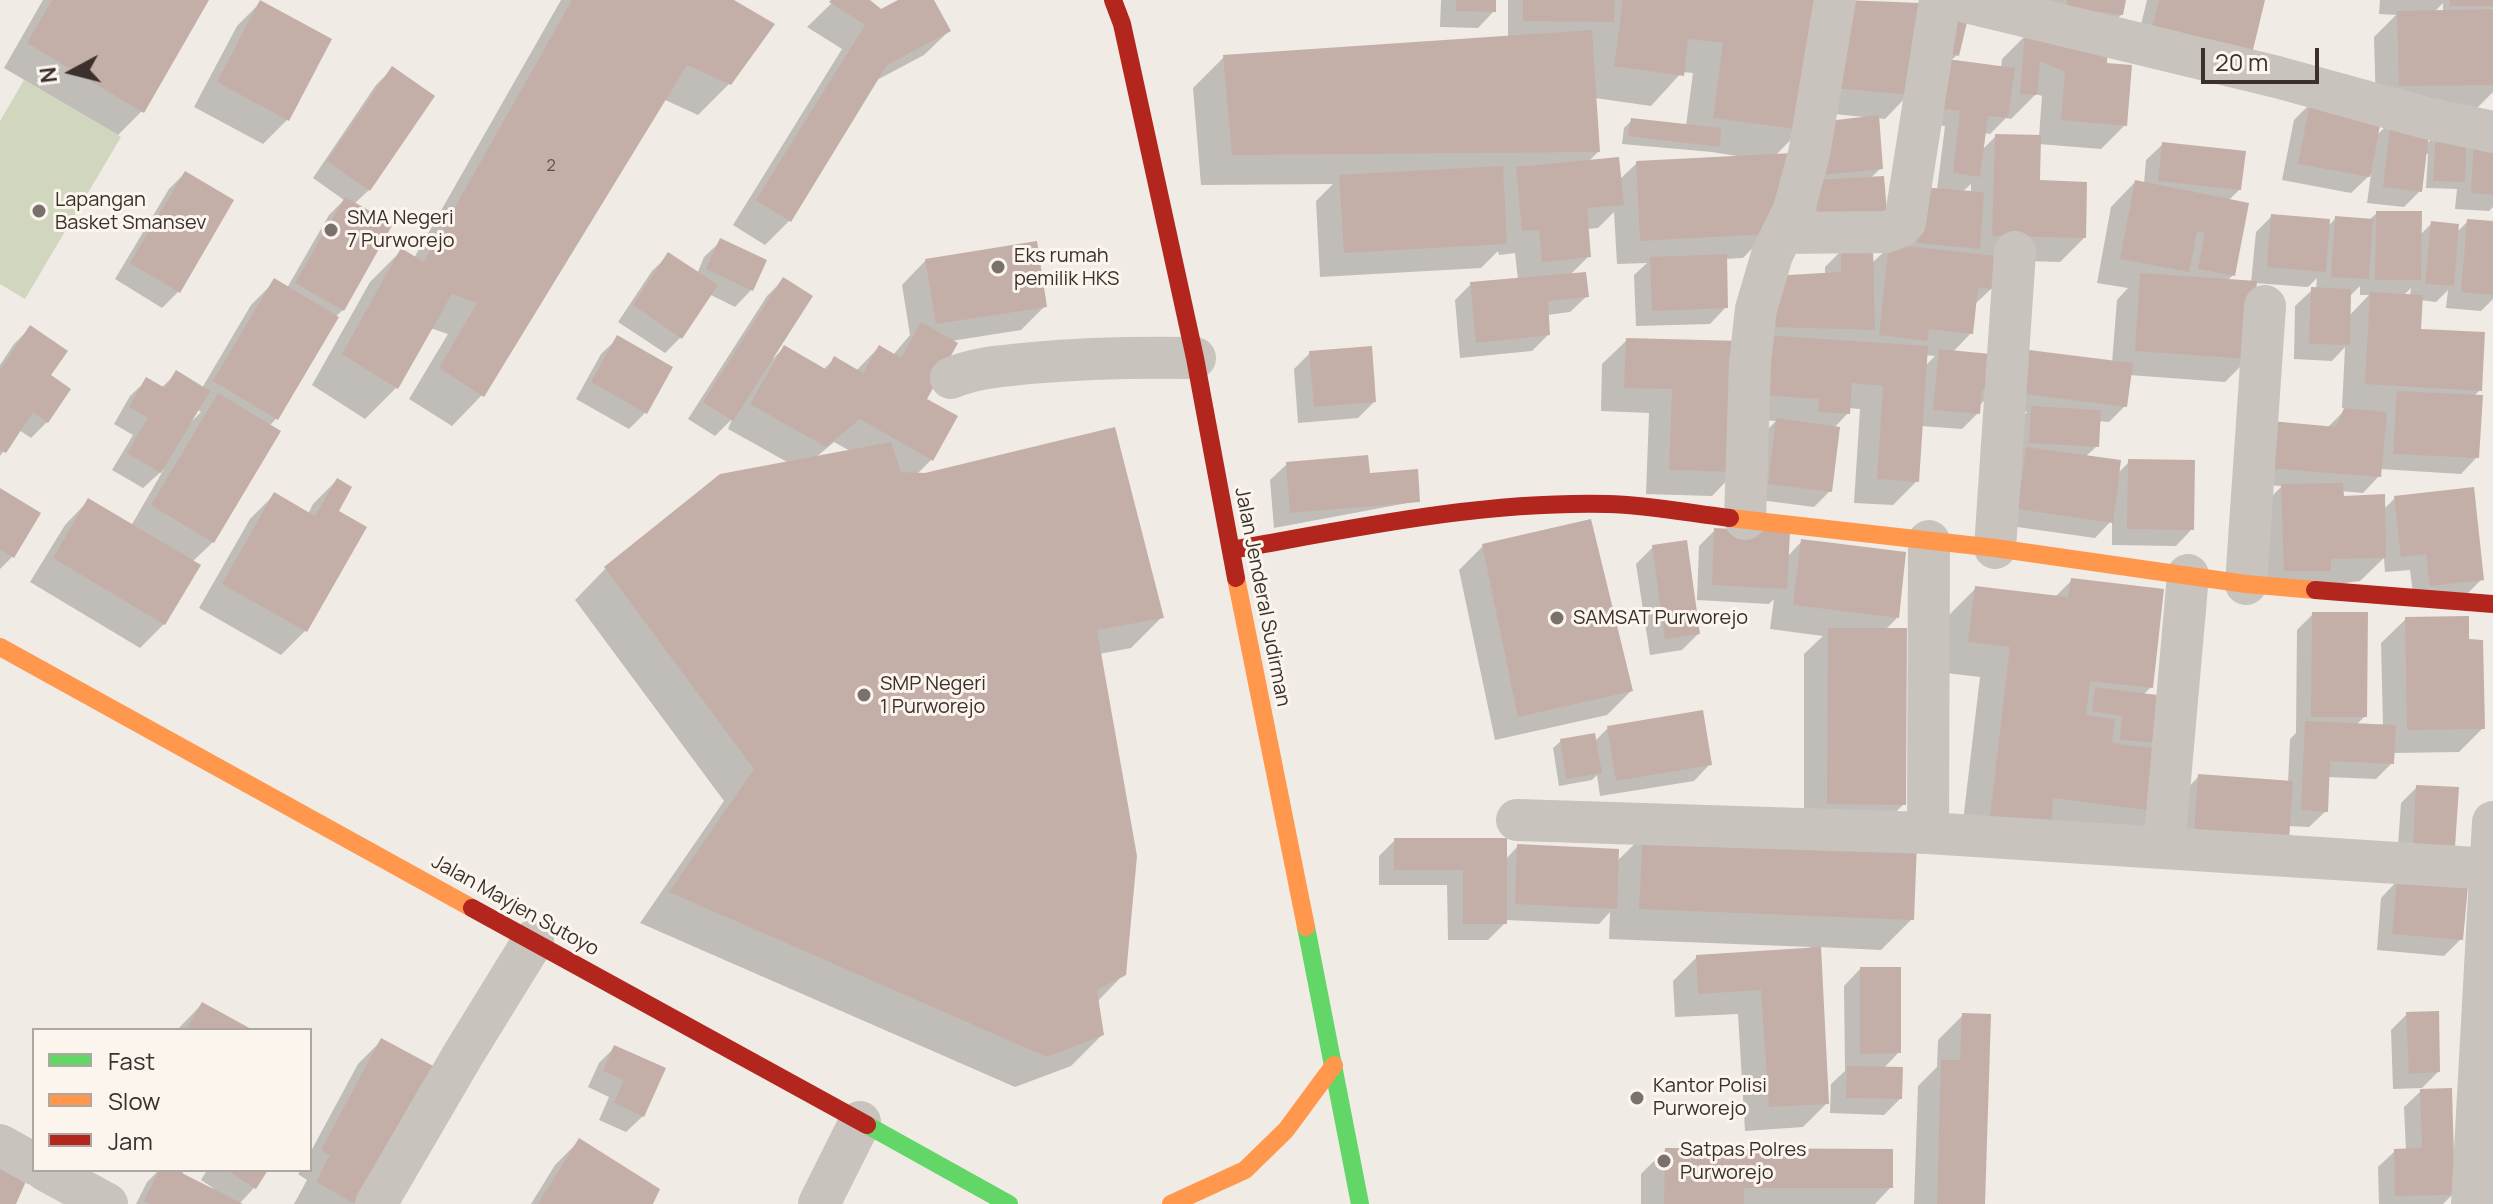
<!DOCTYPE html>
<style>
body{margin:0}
#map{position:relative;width:2493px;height:1204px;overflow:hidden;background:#f0ebe5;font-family:Manrope,sans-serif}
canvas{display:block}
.legend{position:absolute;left:32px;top:1028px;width:280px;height:144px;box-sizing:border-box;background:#fbf5ee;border:2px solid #aea6a0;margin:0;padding:10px 14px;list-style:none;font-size:24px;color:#3b302b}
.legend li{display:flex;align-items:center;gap:16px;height:40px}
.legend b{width:40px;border:2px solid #aea6a0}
.north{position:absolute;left:32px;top:32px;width:80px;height:80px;-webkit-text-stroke:6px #fbf5ee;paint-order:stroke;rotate:263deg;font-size:22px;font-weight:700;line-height:32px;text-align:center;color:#3b302b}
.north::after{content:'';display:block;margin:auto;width:28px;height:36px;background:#3b302b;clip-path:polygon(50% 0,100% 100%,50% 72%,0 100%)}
.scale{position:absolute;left:2201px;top:48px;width:118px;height:36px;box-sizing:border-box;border:4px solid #3b302b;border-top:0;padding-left:10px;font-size:24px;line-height:28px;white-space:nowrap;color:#3b302b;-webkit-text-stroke:6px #fbf5ee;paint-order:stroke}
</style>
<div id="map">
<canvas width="2493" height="1204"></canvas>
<ul class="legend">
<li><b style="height:10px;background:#63d668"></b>Fast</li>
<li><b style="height:10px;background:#ff974d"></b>Slow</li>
<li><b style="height:10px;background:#b3261e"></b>Jam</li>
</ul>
<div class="north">N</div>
<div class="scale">20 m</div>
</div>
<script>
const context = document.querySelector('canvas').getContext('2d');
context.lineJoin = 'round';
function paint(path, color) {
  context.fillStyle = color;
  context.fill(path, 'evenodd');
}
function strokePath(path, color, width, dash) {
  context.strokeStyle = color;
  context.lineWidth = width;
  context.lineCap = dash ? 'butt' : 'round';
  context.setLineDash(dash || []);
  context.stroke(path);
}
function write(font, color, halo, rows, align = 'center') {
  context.font = font + ' Manrope,sans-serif';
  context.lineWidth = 6;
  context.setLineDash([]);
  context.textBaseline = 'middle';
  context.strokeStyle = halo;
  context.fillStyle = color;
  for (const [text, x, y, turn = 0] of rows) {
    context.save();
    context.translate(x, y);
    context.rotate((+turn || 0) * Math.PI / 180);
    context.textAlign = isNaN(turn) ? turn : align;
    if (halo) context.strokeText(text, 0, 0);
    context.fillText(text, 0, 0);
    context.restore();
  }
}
const green = new Path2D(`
 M24,80L121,137L25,299L0,284V121Z`);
const shadow = new Path2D(`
 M43,0H207L142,111L118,135L4,68Z
 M561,0H730L729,84L698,115L663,99L482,395L452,426L409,399L448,334L430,328L396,388L365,419L312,385L370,282L401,251L414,258Z
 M835,0H866L881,11L903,0H932L949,31L924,55L875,81L789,221L765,245L733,225L842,49L807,27Z
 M1441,0H1494V11L1478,28L1440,27Z
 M1508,0H1818L1801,129L1775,156L1767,233L1743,258L1725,259L1726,307L1710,324L1636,326L1634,275L1647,263L1617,264L1614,212L1598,228L1587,229L1589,256L1570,275L1587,296L1570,312L1547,315L1548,335L1532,351L1460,358L1455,300L1471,284L1518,280L1515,253L1499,255L1498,251L1481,268L1320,277L1316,201L1333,184L1201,185L1193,88L1224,57L1508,38ZM1682,72L1693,73L1686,126L1632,120L1624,128L1622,144L1712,152L1737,156V158L1637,163L1619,180L1588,162L1598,152L1595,98L1651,106Z
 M1843,0L1918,5L1909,94L1885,119L1877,118L1881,168L1802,244L1800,198L1865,117L1812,112Z
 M1982,0H2124L2122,14L2105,31Z
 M2147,0H2263L2135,49Z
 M2380,0H2493V8L2490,11H2493V92L2477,108L2376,109L2374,37L2396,15L2379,14ZM2443,3V12H2434Z
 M261,2L287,120L263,144L194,107L237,26Z
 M1942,15L1957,55L1950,61L2001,68L2002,59L2026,35L2104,65L2125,125L2101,149L2039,144L2038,182L2084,238L2060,262L1994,260L1991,289L1974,305L1971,333L1952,353L1995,389L1979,406L1978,413L1962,429L1921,426L1917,481L1893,505L1854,503L1860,409L1848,408V413L1834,428L1830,491L1814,507L1752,499L1760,437L1776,421L1738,419L1736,471L1712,496L1646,494L1649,413L1601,411L1602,364L1627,340L1740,343L1825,275V267L1841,251L1871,264L1890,246L1937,190L1945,126L1910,122ZM2036,94L2042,96L2039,137L1996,136L1982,150L1984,133L1990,134L2006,118L2011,119ZM1971,184V193L1962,192ZM1925,355L1935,356L1925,366Z
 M392,69L369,190L354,204L343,310L335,317L276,419L269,426L213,542L192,562L164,624L140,648L30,582L65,525L89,500L131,526L164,469L143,488L112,470L133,435L114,424L130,396L147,380L161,388L177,373L202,388L251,305L275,281L287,288L329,215L344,200L313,178L376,85ZM197,409L201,412L190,423Z
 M2310,104L2375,137L2391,121L2426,144L2437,134L2464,151L2475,140L2493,141V207L2489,211L2455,209L2457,189L2426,188L2428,154H2425L2420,191L2404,207L2367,203L2371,174L2351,193L2282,180L2294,120Z
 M2163,144L2240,189L2228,201L2233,275L2227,281L2251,283L2256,232L2272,216L2327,227L2336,218L2369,220L2377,213L2420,235L2432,223L2457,232L2468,221L2493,223V299L2481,311L2446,308L2448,290L2436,302L2420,300L2419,331L2480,390L2473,397L2477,457L2461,474L2380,469L2379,476L2363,493L2341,491L2342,498L2383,510L2395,498L2482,579L2466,595L2414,601L2410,570L2385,572L2384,558L2360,581L2260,594L2258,510L2282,486L2252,484L2328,427L2347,408H2342L2345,347L2332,361L2294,359L2295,306L2312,290H2316L2317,278L2308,287L2254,283L2249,358L2225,382L2129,375L2125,406L2109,422L2098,421L2097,446L2085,457L2118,473L2129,462L2192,529L2176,546L2112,545V520L2095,538L2003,525L2015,424L2027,412L2009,409L2013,369L2112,363L2117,300L2128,288L2097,283L2111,207L2135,182L2144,184L2146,160ZM2360,286V295H2369L2349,316L2351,295ZM2411,288L2410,296H2403Z
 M185,173L178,292L162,308L115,279L169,189Z
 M721,241L765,261L751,290L735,307L709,294L681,337L665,353L618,322L652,271L669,255L697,274L704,257Z
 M926,260L1045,306L1021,330L951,341L924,400L932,459L917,474L1162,617L1131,648L1099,654L1124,974L1097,1002L1102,1035L1071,1066L1015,1087L640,923L724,801L575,600L605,569L789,463L728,429L732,419L715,436L688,419L767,296L783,280L773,359L784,347L823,370L834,359L856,371L879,347L893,355L910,335L902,285ZM834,442L852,452L814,459Z
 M30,328L48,376L47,422L31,438L19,430L0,456V365L14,344Z
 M618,338L645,413L629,429L576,399L601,354Z
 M1310,353L1374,402L1358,418L1298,423L1294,369Z
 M1287,464L1368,475L1418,501L1274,528L1270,480Z
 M337,480L336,512L364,528L305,631L281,655L199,608L250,519L274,495L308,514L313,504Z
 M0,490L12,557L0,569Z
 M1715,530L1787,557L1802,541L1897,618L1885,630L1904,804L1879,828H1804V654L1823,636L1770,629L1774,599L1769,604L1697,600L1699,546Z
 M1483,546L1631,691L1607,715L1495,740L1459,570Z
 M1653,547L1698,634L1682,650L1650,655L1636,564Z
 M2071,581L2151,687L2143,695L2163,698L2159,811L2128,842L1960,847L1980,677L1938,672L1945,619L1976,588L2055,597Z
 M2313,614L2365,716L2356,725L2383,727L2381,643L2406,619L2467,641L2483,728L2459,752L2393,753L2392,763L2376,779L2327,777L2326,811L2309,827L2288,826L2178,848L2183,793L2199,776L2288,783L2290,739L2296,733L2297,630Z
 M1608,728L1710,764L1694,781L1600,796L1597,775L1592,780L1559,786L1553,748L1561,741L1594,742Z
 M2417,787L2453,846L2397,860L2401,803Z
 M1644,835L1912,919L1881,950L1819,947L1827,1103L1803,1127L1745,1131L1738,1014L1675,1017L1673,981L1697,957L1810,950V947L1609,939L1610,912L1599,924L1505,920V923L1488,940H1448L1447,885H1379V856L1395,840L1505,860L1518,846L1617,861Z
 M2397,881L2461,939L2444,956L2377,950L2381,898Z
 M1860,969L1899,1052L1883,1069L1900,1099L1884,1115L1830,1113L1831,1084L1845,1071L1844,986Z
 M202,1004L249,1030H177Z
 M2407,1014L2438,1072L2422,1088L2393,1089L2391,1030Z
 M1963,1015L1983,1204H1914L1918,1086L1937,1067L1938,1040Z
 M382,1040L361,1204H294L307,1180L298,1174L301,1170H310V1153L358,1064Z
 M615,1047L643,1116L626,1132L599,1120L609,1097L588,1087L599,1063Z
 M2421,1091L2453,1194L2443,1204H2379L2378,1167L2395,1151H2406L2404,1107Z
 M579,1141L651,1204H531L555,1165Z
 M1665,1150L1891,1187L1875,1204H1641V1174Z
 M153,1170H185L181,1175L212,1190L213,1188L201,1180L207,1170H265L254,1188L239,1204H136L147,1182L157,1172Z`);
const building = new Path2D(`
 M52,0H209L144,113L27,43Z
 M260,0L332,39L289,121L217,82Z
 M572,0H734L775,24L731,85L687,65L484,397L439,368L477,303L452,294L398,389L342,354L401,248L424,262Z
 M831,0H870L881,9L898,0H934L951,31L887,65L791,222L756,200L865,25L829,2Z
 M1456,0H1496V12L1456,11Z
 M1523,0H1615L1614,22L1523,21Z
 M1623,0H1820L1803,130L1713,118L1723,43L1688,39L1684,76L1614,66Z
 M1844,0L1920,3L1911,95L1835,88Z
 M2067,0H2126L2123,15L2067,8Z
 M2159,0H2265L2251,58L2151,33Z
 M2450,0H2493V6H2450Z
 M1949,5L1970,10L1959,56L1938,50Z
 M2493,9V85L2399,86L2397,11Z
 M1592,30L1600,152L1232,155L1223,55Z
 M2025,32L2108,39L2107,63L2132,65L2127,126L2061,120L2065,72L2040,61L2037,95L2020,94Z
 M1932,57L2015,68L2008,118L1988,116L1980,177L1953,173L1960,111L1925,106Z
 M392,66L435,96L370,191L327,161Z
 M2310,102L2382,115L2370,177L2298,164Z
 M1879,115L1883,169L1821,175L1819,122Z
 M1631,118L1721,128L1720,147L1628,136Z
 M2391,119L2430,125L2422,192L2383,187Z
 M2436,132L2467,133L2465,182L2433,181Z
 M1995,134L2041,135L2040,180L2087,182L2086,238L1992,236Z
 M2474,138L2493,139V195L2471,193Z
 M2162,142L2246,151L2241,190L2158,181Z
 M1793,153L1769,234L1640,241L1636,161Z
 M1619,157L1624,205L1587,208L1591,257L1542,262L1539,230L1522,231L1516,167Z
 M1503,166L1507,244L1344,253L1339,175Z
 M185,171L234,200L180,293L130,263Z
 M1884,176L1888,224L1818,228L1815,180Z
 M2135,180L2249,203L2235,276L2198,269L2205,233L2197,231L2189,272L2120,259Z
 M1921,187L1984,192L1980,249L1916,243Z
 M345,197L393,224L344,311L295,283Z
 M2376,211H2422L2421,280H2375Z
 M2271,214L2330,219L2326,272L2267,267Z
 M2335,216L2373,219L2369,279L2331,277Z
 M2467,219L2493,221V295L2461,292Z
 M2431,221L2459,224L2454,286L2425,284Z
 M720,238L767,260L753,291L706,269Z
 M1037,241L1047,307L936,324L925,259Z
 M1889,244L1997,256L1993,289L1978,288L1973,334L1929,329L1927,341L1879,335Z
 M1873,248L1875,330L1771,327V276L1841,272V249Z
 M668,252L718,285L682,339L633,305Z
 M1727,254L1728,308L1652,311L1650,257Z
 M1586,272L1589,297L1548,301L1550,335L1476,343L1470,282Z
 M2140,273L2257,281L2251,359L2135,351Z
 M783,277L813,296L733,421L703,402Z
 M274,278L339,317L278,420L213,381Z
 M2311,287L2351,289L2350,345L2309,344Z
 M2370,292L2423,295L2421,329L2485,332L2482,391L2365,384Z
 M921,322L958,343L927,399L958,416L933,461L860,419L826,447L750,404L784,345L827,370L834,356L863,373L879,345L901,358Z
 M30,325L68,351L51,375L71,389L48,423L33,412L6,453L0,450V370Z
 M617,335L673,367L647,414L591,382Z
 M1764,335L1928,346L1919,482L1877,479L1883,386L1852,383L1850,414L1818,412L1819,399L1760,395Z
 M1626,338L1742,341L1738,472L1669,470L1672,389L1624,388Z
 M1372,346L1376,402L1314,407L1309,351Z
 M1939,349L2001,355L1997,390L1982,389L1980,414L1933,410Z
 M2029,350L2133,363L2127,407L2024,394Z
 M176,370L210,391L161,473L127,453L148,418L129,407L146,377L165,388Z
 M2397,391L2483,395L2479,458L2393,454Z
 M218,393L281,431L214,543L151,505Z
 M2031,406L2101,410L2099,447L2029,443Z
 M2344,408L2387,412L2381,477L2267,468L2271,421L2336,427Z
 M1776,418L1840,427L1832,492L1768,484Z
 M1115,427L1164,618L1097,630L1137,856L1126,975L1097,990L1104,1035L1047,1057L669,892L754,769L604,567L720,474L891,442L901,472L925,473Z
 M2026,447L2121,460L2113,523L2018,509Z
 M1368,455L1370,473L1418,469L1420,502L1290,513L1286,462Z
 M2128,459L2195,460L2194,530L2127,529Z
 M337,478L352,487L339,511L367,527L307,632L222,584L274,492L315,516Z
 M2343,483L2344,496L2385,494L2386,558L2331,559V571H2284L2281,484Z
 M2474,487L2484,580L2430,586L2426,554L2401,557L2394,496Z
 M0,488L41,513L14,558L0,549Z
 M88,498L201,565L165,625L53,558Z
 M1591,519L1633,691L1518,717L1482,544Z
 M1714,528L1790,532L1787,589L1712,585Z
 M1801,539L1906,552L1899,618L1793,605Z
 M1687,540L1700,634L1665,639L1652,545Z
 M2071,578L2164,589L2153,688L2090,681L2086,715L2115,719L2112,743L2169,750L2161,812L2053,798L2051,824L1990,817L2010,647L1968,642L1975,586L2068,597Z
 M2312,612H2368L2367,717H2311Z
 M2469,616V639L2483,640L2485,729L2407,730L2405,617Z
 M1828,628H1907L1906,805L1827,804Z
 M2095,687L2165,696L2160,743L2120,740L2122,716L2092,711Z
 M1703,710L1712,765L1616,781L1607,726Z
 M2305,721L2396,725L2394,764L2330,761L2328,812L2301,810Z
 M1595,733L1602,773L1566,779L1560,739Z
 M2198,774L2293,781L2289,840L2194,833Z
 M2416,785L2459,787L2455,847L2413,845Z
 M1643,833L1917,842L1914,920L1639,909Z
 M1394,838H1507V924H1463V870H1394Z
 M1517,844L1619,849L1617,909L1515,904Z
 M2397,879L2468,885L2463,940L2392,934Z
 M1821,947L1829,1104L1769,1107L1761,990L1698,994L1696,955Z
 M1860,967H1901V1053L1860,1054Z
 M202,1002L253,1030H186Z
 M2439,1011L2440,1072L2409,1074L2406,1012Z
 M1962,1013L1991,1014L1985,1204H1937L1941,1060H1960Z
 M381,1038L437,1068L355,1204L316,1182L330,1155L321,1150Z
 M614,1045L666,1068L644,1117L614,1103L624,1080L603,1071Z
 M1847,1066L1903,1067L1902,1099L1846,1098Z
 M2452,1088L2455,1195L2395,1196L2394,1149L2422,1148L2420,1089Z
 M579,1138L660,1189L653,1204H538Z
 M1665,1148L1893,1149V1188H1744V1204H1664Z
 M0,1166L27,1179L16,1204H0Z
 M159,1170H176L243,1204H150L144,1201Z
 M227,1170H268L256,1189Z`);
const street = new Path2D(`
 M1958,0L2277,77L2426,118L2493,132
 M1783,233L1886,232L1900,227L1905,222L1940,0
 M951,378C977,367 1004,366 1031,363C1086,358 1140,357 1195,358
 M1745,519L1750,362L1756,309L1772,255L1794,209L1809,154L1835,0
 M1995,548L2015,252
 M2246,584L2265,306
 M1517,820L1928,833L2491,869
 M1928,833L1929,541
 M2164,848L2188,575
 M0,1145L34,1164
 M45,1170L107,1204
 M376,1204L464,1053L533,941
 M819,1204L860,1122
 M2472,1204L2493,822`);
const fast = new Path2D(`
 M1306,927L1360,1204
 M867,1125L1009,1204`);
const slow = new Path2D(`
 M1730,518L1995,548L2246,584L2315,590
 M1236,578L1306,927
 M0,647L472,908
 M1171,1204L1245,1170L1286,1130L1334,1065`);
const jam = new Path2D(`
 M1113,0L1122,24L1195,358L1236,578
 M1231,550C1355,528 1481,501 1608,504C1648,505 1689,513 1730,518
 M2315,590L2493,604
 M472,908L867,1125`);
const markers = [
 [39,211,8,"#7a716c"],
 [331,230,8,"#7a716c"],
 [998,267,8,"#7a716c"],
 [1557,618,8,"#7a716c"],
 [864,695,8,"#7a716c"],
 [1637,1098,8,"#7a716c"],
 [1664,1161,8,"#7a716c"]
];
const numberNames = [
 ["2",551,167]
];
const poiNames = [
 ["Lapangan",55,200],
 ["Basket Smansev",55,223],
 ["SMA Negeri",347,218],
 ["7 Purworejo",347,241],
 ["Eks rumah",1014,256],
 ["pemilik HKS",1014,279],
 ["SAMSAT Purworejo",1573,618],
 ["SMP Negeri",880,684],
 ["1 Purworejo",880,707],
 ["Kantor Polisi",1653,1086],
 ["Purworejo",1653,1109],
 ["Satpas Polres",1680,1150],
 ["Purworejo",1680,1173]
];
const streetNames = [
 ["Jalan Jenderal Sudirman",1262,597,79],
 ["Jalan Mayjen Sutoyo",515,906,29]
];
paint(green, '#d1d6bf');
paint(shadow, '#0003');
paint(building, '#c3afa7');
strokePath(street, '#c9c3be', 42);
strokePath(fast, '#63d668', 18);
strokePath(slow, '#ff974d', 18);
strokePath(jam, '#b3261e', 18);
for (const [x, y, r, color] of markers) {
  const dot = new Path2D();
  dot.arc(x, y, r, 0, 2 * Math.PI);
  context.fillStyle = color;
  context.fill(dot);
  strokePath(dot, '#fbf5ee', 3);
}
write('16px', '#5d504a', null, numberNames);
write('20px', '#3b302b', '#fbf5ee', poiNames, 'left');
write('20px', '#3b302b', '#fbf5ee', streetNames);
</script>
